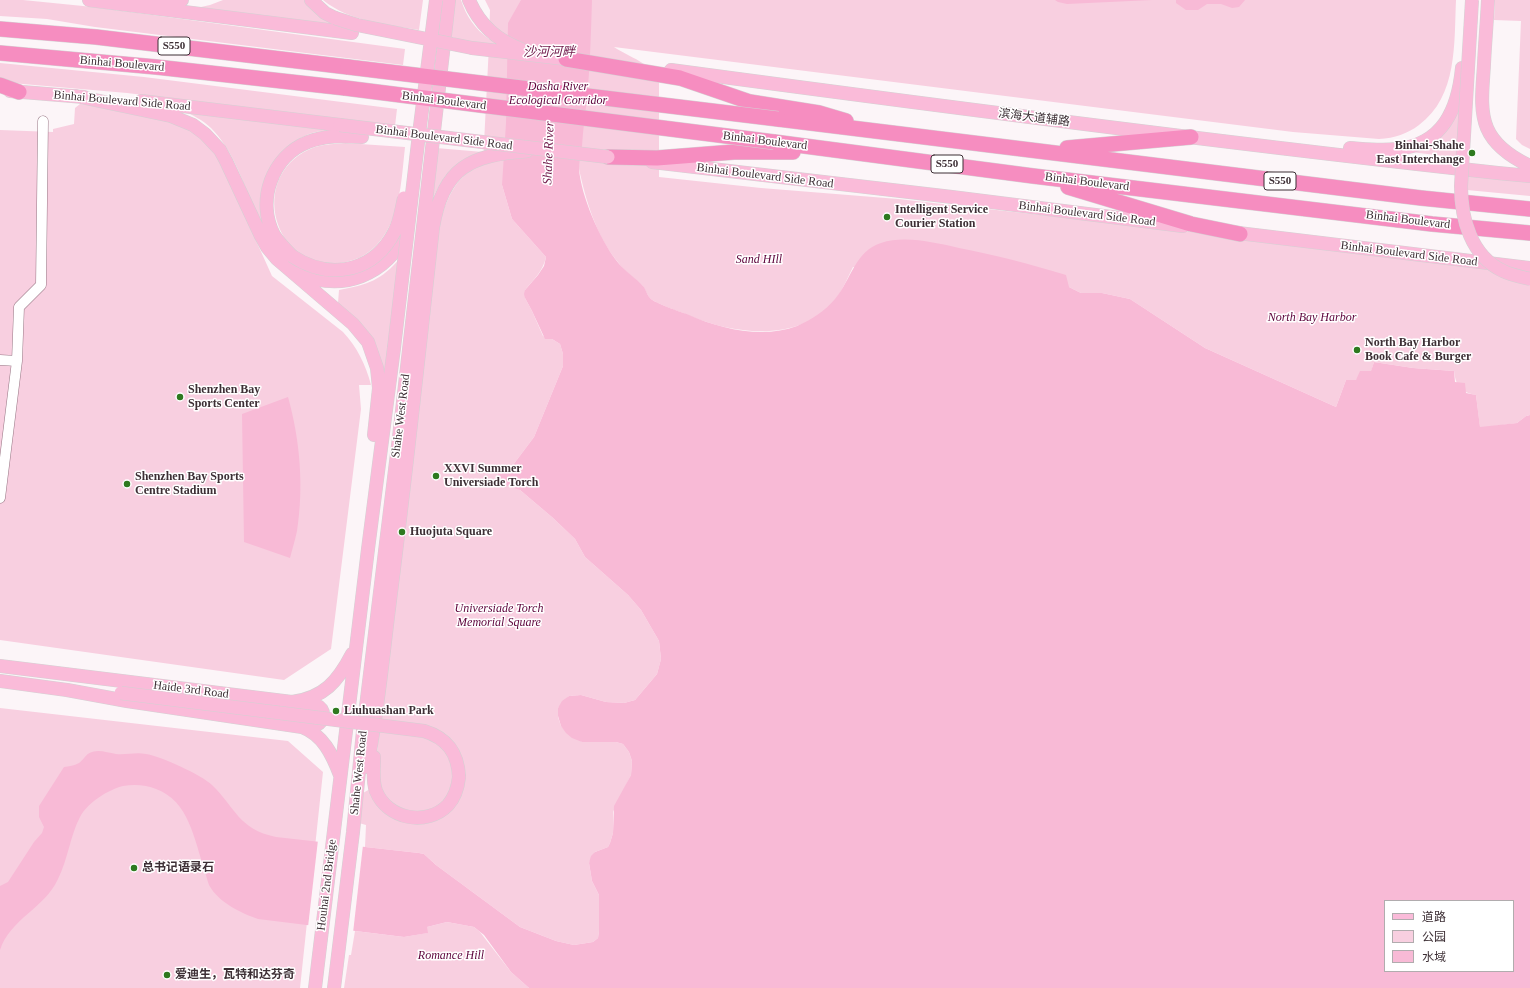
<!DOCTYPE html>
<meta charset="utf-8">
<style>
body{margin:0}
#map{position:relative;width:1530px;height:988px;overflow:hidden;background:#fcf5f8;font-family:"Times New Roman","Noto Sans SC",serif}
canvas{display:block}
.legend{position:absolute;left:1384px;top:900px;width:130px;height:72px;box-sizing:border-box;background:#fff;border:1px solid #b1acae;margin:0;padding:5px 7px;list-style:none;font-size:12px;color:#3d2f35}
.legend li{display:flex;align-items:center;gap:8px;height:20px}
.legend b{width:20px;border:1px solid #b1acae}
</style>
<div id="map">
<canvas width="1530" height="988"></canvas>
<ul class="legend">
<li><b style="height:5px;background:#fabbd9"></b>道路</li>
<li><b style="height:11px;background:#f8cfe0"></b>公园</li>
<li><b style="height:11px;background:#f8bad6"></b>水域</li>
</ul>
</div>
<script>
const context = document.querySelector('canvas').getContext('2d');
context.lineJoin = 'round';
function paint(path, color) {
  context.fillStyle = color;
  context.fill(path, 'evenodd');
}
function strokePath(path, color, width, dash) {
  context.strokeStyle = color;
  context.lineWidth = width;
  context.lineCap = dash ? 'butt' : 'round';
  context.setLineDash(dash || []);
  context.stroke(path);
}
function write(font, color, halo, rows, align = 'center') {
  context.font = font + ' "Times New Roman","Noto Sans SC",serif';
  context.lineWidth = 3;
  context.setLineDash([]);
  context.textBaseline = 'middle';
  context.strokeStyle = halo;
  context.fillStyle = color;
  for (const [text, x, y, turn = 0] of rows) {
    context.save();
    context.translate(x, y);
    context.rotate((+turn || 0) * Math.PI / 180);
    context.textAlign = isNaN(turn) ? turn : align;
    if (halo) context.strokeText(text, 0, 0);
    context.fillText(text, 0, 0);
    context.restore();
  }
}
const green = new Path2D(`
 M0,0H23L93,7L405,49L403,65L95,27L47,19L0,16Z
 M223,0H304C313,11 322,18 334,25L192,9L210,5Z
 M323,0H423L419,30C386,24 350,22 323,0Z
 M454,0H461C466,16 475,29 489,39L490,10L485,0H1456C1454,43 1458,96 1419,125C1407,134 1395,138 1379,139L1293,132L614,47C630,58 651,62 659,82V177L761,188L898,199L1479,264L1530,284V415L1526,416L1517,423L1480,428L1476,395C1461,392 1456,387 1454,371L1413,368L1374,362L1371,372L1356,380H1346L1336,407L1205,348L1130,299L1102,293H1081L1069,287L853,267C848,277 843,289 836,299C801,343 736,335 690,316C681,312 657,304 651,299C647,296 646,290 643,286C634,278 624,271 617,261C596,235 586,201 579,169L502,185L512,219L546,257C543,271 534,279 525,290V298L532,311L543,336L552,339L560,344L563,354V366L534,437L513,465L506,471L520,490L553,518L575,539L585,557L628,595L641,610L659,641L661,659L657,674L635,700L624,703L606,702L581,695L569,696L558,708V717L561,726L582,742H616L623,744L629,752L632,761L631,775L613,812V833L610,843L608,847L595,852L589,863L592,881L599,895V931L598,938L593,942L574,945L556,941L520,927L436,865L424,854L419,853L365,847L366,825L359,823L363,793L370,789L371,790L377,751L438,226C449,196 453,178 483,163L489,45L463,41L449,36Z
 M1495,0H1530V149L1522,145L1516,139L1521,21L1494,20Z
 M0,63L144,77L397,109L395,126L127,93L0,82Z
 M1462,100L1460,158L1411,152Z
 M80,104L104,106L160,117L191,128L211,147L220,161L272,276L343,332C357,347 366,365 371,385H359L361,409L331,649L284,680L0,640V130L53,132V129L74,124L75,108Z
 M182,110L342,130C332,130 322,130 312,133C284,143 261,170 261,200C262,211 272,236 275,247C268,236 261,224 256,212C243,184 234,151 211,128C203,120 192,115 182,110Z
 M345,143L405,147C402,174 401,203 389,227C380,245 366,258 346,262C275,279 243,173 315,147C325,144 335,144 345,143Z
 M436,148L483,152C473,157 462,161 454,168C441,177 435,194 429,208Z
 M1467,173L1530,179V196L1467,190Z
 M400,258L385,389L383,368L338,303L339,290C367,285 382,280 400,258Z
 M0,708L288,741L323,772L300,988H0Z
 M447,922L474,927L480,932L511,972L529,988H344L349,955H351L355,931L404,937L427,933V927Z`);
const water = new Path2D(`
 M521,0H592C591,33 590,66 587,99C585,114 583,130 582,146C581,153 579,162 579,169C581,196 600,239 616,260C624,271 636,278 644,287C646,290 647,295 650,298C654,303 681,312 689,315C721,329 763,339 797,326C811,320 825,311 835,299C851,280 855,251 881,243C905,235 936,243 959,248C996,255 1030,264 1066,275L1069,287L1081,293H1102L1130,299L1205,348L1336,407L1346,380H1356L1360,371H1371L1374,362L1413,368L1454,371L1455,382L1465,383L1466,393L1476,395L1480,427L1517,423L1526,416L1530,415V988H529L511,972L484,935L474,927L447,922L427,927L428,933L404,937L258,919C241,913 219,903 209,885C207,880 206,874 204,868C194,839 189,801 156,789C147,785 134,784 123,786C108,790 88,802 80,817C70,836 68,859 58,879C45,908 10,919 0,950V886L8,882L34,842L42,833L44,827L39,817V806L64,767C69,766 74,766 79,763C87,757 85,752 98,751C104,751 110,753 116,754C126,755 136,752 146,754C160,756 202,775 212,785C236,808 238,829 276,837L419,853L424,854L436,865L520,927L556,941L574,945L593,942L598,938L599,931V895L592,881L589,863L591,856L595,852L608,847L610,843L613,833L614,806L631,775L632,761L629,752L623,744L616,742H582L572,738L566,733L561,726L558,716V708L562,701L569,696L581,695L606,702L624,703L635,700L657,674L661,659L659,641L641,610L628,595L585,557L575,539L553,518L520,490L499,483L498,473L506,471L513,465L534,437L563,366V354L560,344L552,339H545L532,311L525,298L524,294L525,290L538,275L544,266L546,257L512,219L502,185L506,123L508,23ZM1385,901H1513V971H1385Z
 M1055,0H1152L1067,4L1058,2Z
 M1176,0H1245L1239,7L1232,8L1221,4H1207L1198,10H1186L1176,3Z
 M288,397C300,440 304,486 297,531C295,540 292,550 290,558L244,542L242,414Z`);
const pier = new Path2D(`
 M318,840L363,845L353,933L308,927Z`);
const minor = new Path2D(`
 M0,360L17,361
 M0,498L17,361L19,307L41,285L43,121`);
const major = new Path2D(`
 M89,0L352,33
 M142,0H182
 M311,0L325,13L335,18
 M469,0C479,24 496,40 521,49
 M1488,0C1487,21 1485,43 1484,64C1483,85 1479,109 1487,128C1495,147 1513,158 1530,166
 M472,48L576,60
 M671,70C946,107 1222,143 1498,173L1530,176
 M10,91L84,97
 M76,96L171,116L193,125L205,134L220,150L226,161L261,236L267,247L277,259L353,324L368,342L377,368L379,388L374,435
 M141,101L340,125
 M1350,148C1365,149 1381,151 1396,149C1443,145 1458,109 1462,68
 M652,162L952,197L1183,226
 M1230,232L1530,268
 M292,256C285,249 279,243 274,235C256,201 272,156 308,142C325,135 344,136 362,137
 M298,273C343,293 386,275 407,232
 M0,666L292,702C324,698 338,681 352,654
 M0,681L67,690L127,701L302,727C323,735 332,754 340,775
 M300,703C305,703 311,703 316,705C326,709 325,721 316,725
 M374,757C374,768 372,780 376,791C387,819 427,827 448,805C455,797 458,787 459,777
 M367,767C378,712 383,655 390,600C406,476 419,351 433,227C443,167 471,155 527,151
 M315,988L368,549L394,348
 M334,988L353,832L363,731L399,437L449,0`);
const highway = new Path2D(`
 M0,29L96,37L348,67
 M0,53L156,67L345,88
 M566,59L680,78L750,102L819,113L846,121
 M0,85L19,92
 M778,119L1421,198L1530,209
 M774,142L1033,176L1432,224L1530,233
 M1067,148L1191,137
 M608,157L657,158L734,152H793
 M1068,187L1191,224L1240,234`);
const majorBridge = new Path2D(`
 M1472,0L1461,186C1461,219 1471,256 1503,271C1511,275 1521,277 1530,279
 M335,18L357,25L472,48
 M340,125L608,157
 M292,256C325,278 368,275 391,238C399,226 401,212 404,198
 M394,348L419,134L436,0
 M121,693L424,731C447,738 458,753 459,777`);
const highwayBridge = new Path2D(`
 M348,67L778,119
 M345,88L774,142`);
const markers = [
 [1472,153,4,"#2e791f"],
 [887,217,4,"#2e791f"],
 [1357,350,4,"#2e791f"],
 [180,397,4,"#2e791f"],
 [436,476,4,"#2e791f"],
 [127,484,4,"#2e791f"],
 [402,532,4,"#2e791f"],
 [336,711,4,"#2e791f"],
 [134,868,4,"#2e791f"],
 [167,975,4,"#2e791f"]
];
const shields = [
 [174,46,32],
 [947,164,32],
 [1280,181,32]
];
const shieldNames = [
 ["S550",174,46],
 ["S550",947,164],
 ["S550",1280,181]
];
const streetNames = [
 ["Binhai Boulevard",122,64,5],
 ["Binhai Boulevard Side Road",122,101,5],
 ["Binhai Boulevard",444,101,7],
 ["滨海大道辅路",1034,118,7],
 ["Binhai Boulevard Side Road",444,138,7],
 ["Binhai Boulevard",765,141,7],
 ["Binhai Boulevard Side Road",765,176,7],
 ["Binhai Boulevard",1087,182,7],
 ["Binhai Boulevard Side Road",1087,214,7],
 ["Binhai Boulevard",1408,220,7],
 ["Binhai Boulevard Side Road",1409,254,7],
 ["Shahe West Road",401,416,-83],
 ["Haide 3rd Road",191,690,7],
 ["Shahe West Road",359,773,-84],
 ["Houhai 2nd Bridge",327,885,-83]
];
const parkNames = [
 ["Dasha River",558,87],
 ["Ecological Corridor",558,101],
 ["Sand HIll",759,260],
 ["North Bay Harbor",1312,318],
 ["Universiade Torch",499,609],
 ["Memorial Square",499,623],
 ["Romance Hill",451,956]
];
const poiNames = [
 ["Binhai-Shahe",1464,146,"right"],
 ["East Interchange",1464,160,"right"],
 ["Intelligent Service",895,210],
 ["Courier Station",895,224],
 ["North Bay Harbor",1365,343],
 ["Book Cafe & Burger",1365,357],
 ["Shenzhen Bay",188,390],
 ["Sports Center",188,404],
 ["XXVI Summer",444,469],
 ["Universiade Torch",444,483],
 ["Shenzhen Bay Sports",135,477],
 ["Centre Stadium",135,491],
 ["Huojuta Square",410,532],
 ["Liuhuashan Park",344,711],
 ["总书记语录石",142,868],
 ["爱迪生，瓦特和达芬奇",175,975]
];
const waterNames = [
 ["沙河河畔",549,53],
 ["Shahe River",549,153,-88]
];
paint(green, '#f8cfe0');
paint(water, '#f8bad6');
paint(pier, '#fcf5f8');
strokePath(minor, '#987785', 11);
strokePath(major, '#d4d1d3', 14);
strokePath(highway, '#d4d1d3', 16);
strokePath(minor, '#fff', 10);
strokePath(major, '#fabbd9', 13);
strokePath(highway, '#f68dc0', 15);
strokePath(majorBridge, '#d4d1d3', 14, []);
strokePath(highwayBridge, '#d4d1d3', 16, []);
strokePath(majorBridge, '#fabbd9', 13);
strokePath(highwayBridge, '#f68dc0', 15);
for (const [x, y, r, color] of markers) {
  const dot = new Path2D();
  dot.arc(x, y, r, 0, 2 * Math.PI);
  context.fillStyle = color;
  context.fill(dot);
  strokePath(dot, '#fff', 1.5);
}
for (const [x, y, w] of shields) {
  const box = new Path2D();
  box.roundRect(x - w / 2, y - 9, w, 18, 3);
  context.fillStyle = '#fff';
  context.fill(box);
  strokePath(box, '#3d2f35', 1);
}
write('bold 11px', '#3d2f35', null, shieldNames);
write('12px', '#3d2f35', '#fff', streetNames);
write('italic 12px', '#5d033b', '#fff', parkNames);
write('bold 12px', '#3d2f35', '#fff', poiNames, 'left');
write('italic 13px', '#6f194a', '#fff', waterNames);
</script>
